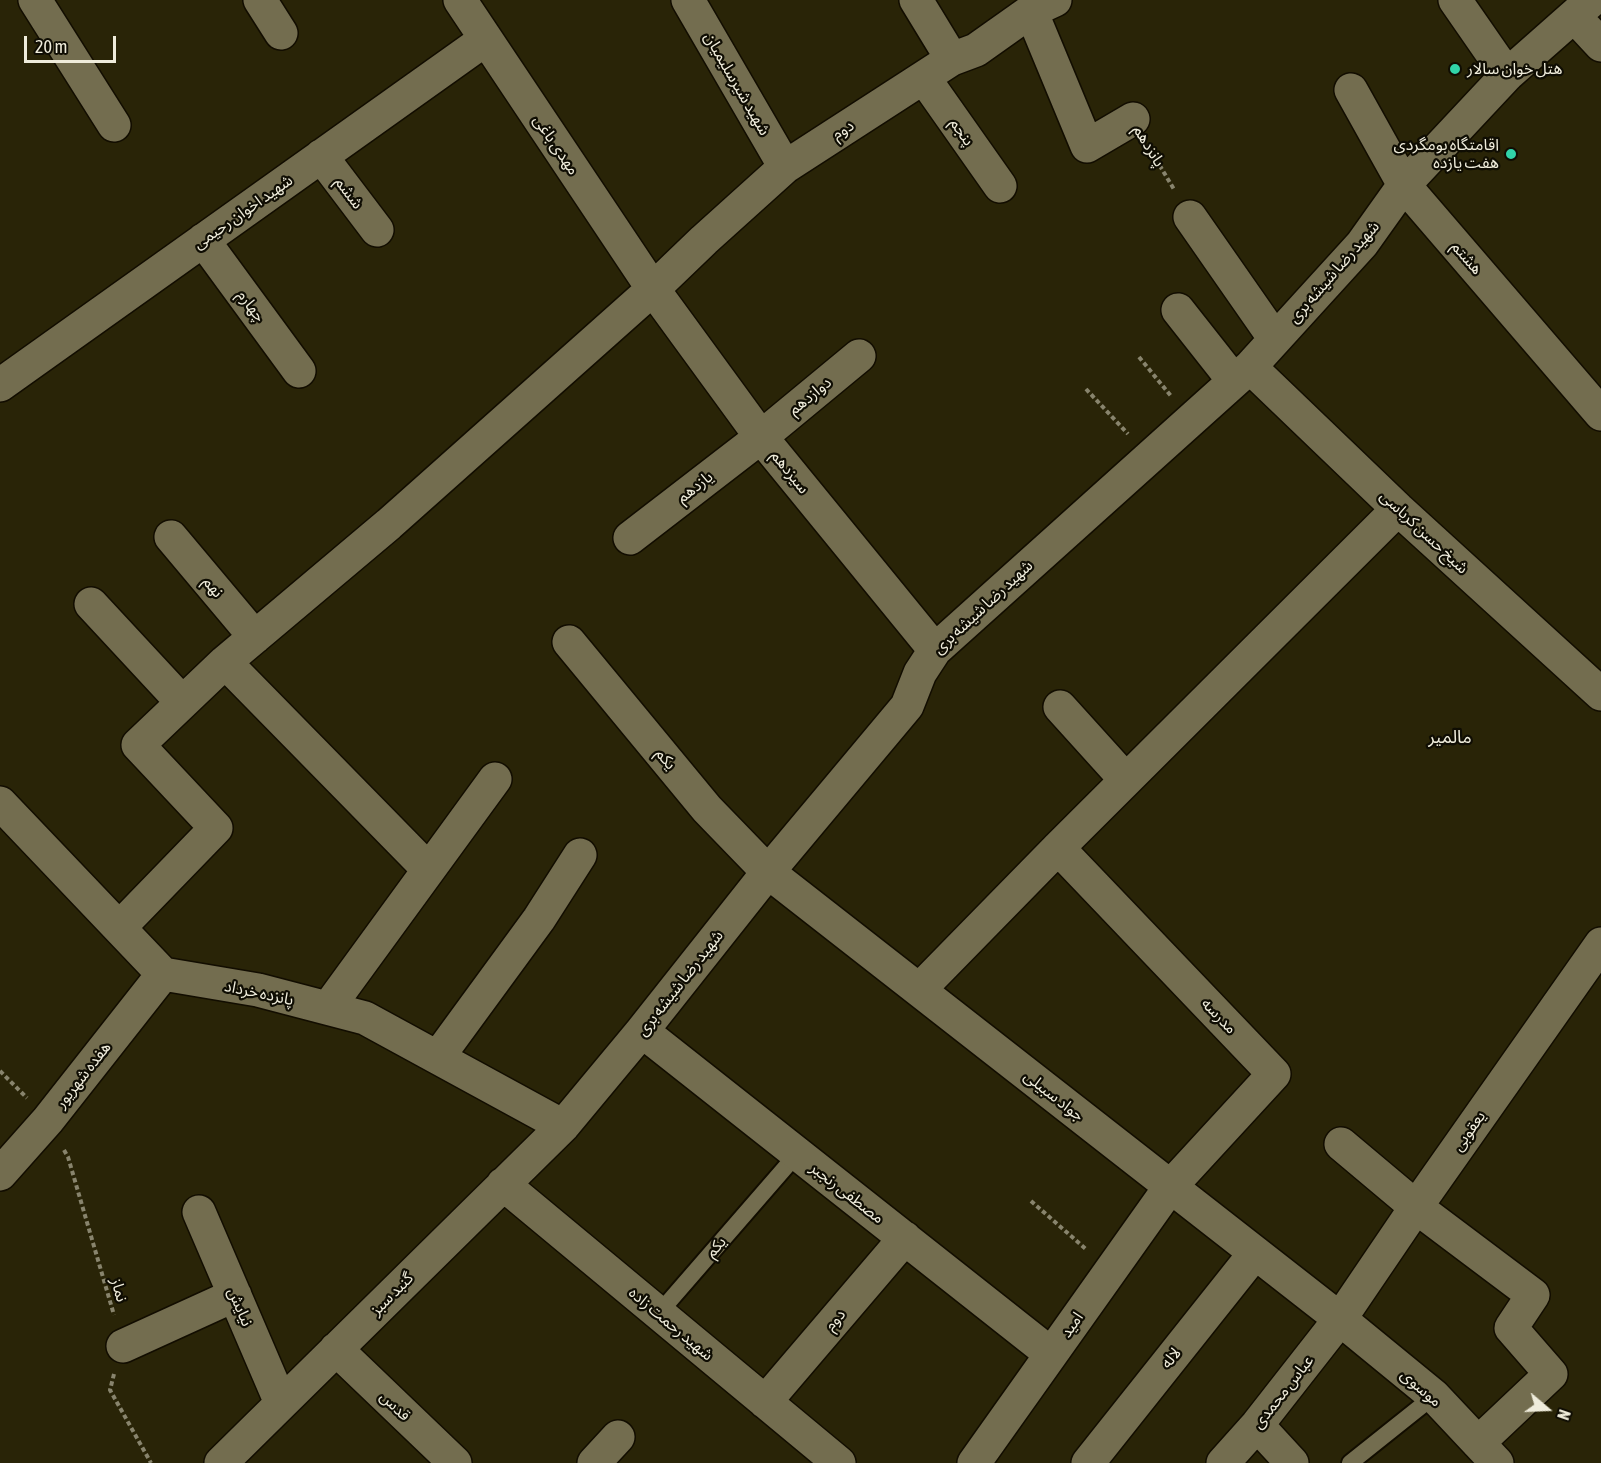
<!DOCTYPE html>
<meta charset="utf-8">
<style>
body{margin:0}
#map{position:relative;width:1601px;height:1463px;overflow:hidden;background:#292407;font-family:"Asap Condensed",sans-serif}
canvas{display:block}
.north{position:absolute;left:1517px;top:1379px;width:60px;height:60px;-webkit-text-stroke:4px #0f0d03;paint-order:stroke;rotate:109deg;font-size:16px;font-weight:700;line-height:24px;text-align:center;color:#efecdb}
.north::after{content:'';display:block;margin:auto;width:21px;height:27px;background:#efecdb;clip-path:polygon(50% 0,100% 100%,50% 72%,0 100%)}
.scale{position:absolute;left:24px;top:36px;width:92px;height:27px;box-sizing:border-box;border:3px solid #efecdb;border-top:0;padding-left:8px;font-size:18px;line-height:21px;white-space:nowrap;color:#efecdb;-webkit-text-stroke:4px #0f0d03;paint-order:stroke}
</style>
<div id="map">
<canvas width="1601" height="1463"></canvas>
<div class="north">N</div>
<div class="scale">20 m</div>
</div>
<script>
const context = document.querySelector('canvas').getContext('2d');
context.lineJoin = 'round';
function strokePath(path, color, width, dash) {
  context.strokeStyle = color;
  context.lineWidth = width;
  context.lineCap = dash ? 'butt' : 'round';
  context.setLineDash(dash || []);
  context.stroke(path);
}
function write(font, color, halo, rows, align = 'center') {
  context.font = font + ' "Asap Condensed","Noto Sans Arabic",sans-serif';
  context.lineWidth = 4.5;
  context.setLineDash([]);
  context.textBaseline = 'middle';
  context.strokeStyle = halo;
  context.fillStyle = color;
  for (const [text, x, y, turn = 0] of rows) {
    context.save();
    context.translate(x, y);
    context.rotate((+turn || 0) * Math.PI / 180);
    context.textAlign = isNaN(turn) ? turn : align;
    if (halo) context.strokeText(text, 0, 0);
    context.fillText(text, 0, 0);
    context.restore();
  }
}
const path = new Path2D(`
 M1148,146L1175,191
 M1139,357L1171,396
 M1086,389L1128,434
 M0,1071L27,1098
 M64,1150L68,1157L114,1315
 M1031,1201L1087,1250
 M114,1374L110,1390L151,1463`);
const service = new Path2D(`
 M659,1313L797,1154
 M1350,1463L1434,1396`);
const minor = new Path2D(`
 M35,0L114,125
 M260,0L281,33
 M460,0L653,289L761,437L935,650
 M688,0L785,167
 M916,0L952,59
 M1455,0L1507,75
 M1031,11L1087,146L1133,119
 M1574,16L1601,45
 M924,78L1000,186
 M1351,90L1404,185L1601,414
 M321,156L377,230
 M1190,217L1275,339
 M203,240L299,371
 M1178,310L1234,381
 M1250,367L1398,509L1601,694
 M0,385L486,39
 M171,537L255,637
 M630,538L761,437L859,356
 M91,604L182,702
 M569,642L707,809L768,872L1340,1319L1434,1396L1497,1463
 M225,662L428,869
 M1060,707L1126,780
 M0,803L163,974L258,990L365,1018L563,1126
 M119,928L216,828L138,745L225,662L389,524L653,289L704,240L785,167L952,59L976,50L1031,11L1055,0
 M919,990L1058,848L1398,509
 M328,1008L495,779
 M642,1031L1051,1354
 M438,1057L539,919L580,855
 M1341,1144L1416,1207L1533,1295L1511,1328L1551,1374L1478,1443
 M0,1174L48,1120L163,974
 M503,1184L839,1463
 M199,1212L281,1403
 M123,1346L235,1295
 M336,1349L455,1463
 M765,1402L905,1238
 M1257,1425L1292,1463
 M221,1463L563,1126L642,1031L768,872L907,706L920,673L935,650L1250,367L1362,244L1404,185L1507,75L1592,0
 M594,1463L618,1437
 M974,1463L1170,1187L1274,1074L1058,848
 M1088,1463L1255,1253
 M1223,1463L1257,1425L1340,1319L1416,1207L1601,944`);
const markers = [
 [1455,69,6,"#31d4a9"],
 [1511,154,6,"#31d4a9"]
];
const poiNames = [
 ["هتل خوان سالار",1467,69],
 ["اقامتگاه بومگردی",1499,145,"right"],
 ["هفت یازده",1499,163,"right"]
];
const streetNames = [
 ["شهید شیرسلیمیان",737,84,60],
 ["دوم",843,130,-33],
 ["پنجم",962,132,55],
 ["مهدی باغی",556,145,56],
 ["پانزدهم",1149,146,59],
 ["ششم",349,193,53],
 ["شهید اخوان رحیمی",243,212,-35],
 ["هشتم",1467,258,49],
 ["شهید رضا شیشه بری",1334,272,-49],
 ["چهارم",251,306,53],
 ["دوازدهم",810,396,-39],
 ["سیزدهم",790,472,51],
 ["یازدهم",695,487,-38],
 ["شیخ حسن کرباسی",1424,532,43],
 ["نهم",213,587,50],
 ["شهید رضا شیشه بری",983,607,-43],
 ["یکم",666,759,50],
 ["شهید رضا شیشه بری",680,983,-52],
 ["پانزده خرداد",259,993,12],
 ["مدرسه",1219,1016,46],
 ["هفده شهریور",83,1075,-52],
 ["جواد سبیلی",1054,1096,38],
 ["یعقوبی",1469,1131,-55],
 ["مصطفی رنجبر",847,1193,38],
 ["یکم",716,1247,-49],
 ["نماز",119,1290,74],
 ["گنبد سبز",392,1294,-45],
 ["نیایش",240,1307,67],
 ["دوم",835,1320,-50],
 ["شهید رحمت زاده",671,1324,40],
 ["امید",1072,1325,-55],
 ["لاله",1171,1358,-51],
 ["موسوی",1421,1388,41],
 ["عباس محمدی",1283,1392,-52],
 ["قدس",395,1406,44]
];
const neighbourhoodNames = [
 ["مالمیر",1450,737]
];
strokePath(service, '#120d00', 20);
strokePath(minor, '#120d00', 36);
strokePath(path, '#88846d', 4, [4.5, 3]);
strokePath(service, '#736d4f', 16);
strokePath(minor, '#736d4f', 33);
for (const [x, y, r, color] of markers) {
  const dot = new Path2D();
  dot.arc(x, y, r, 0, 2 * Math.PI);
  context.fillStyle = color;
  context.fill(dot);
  strokePath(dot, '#0f0d03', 2);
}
write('16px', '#efecdb', '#0f0d03', poiNames, 'left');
write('16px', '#efecdb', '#0f0d03', streetNames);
write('18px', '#efecdb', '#0f0d03', neighbourhoodNames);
</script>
